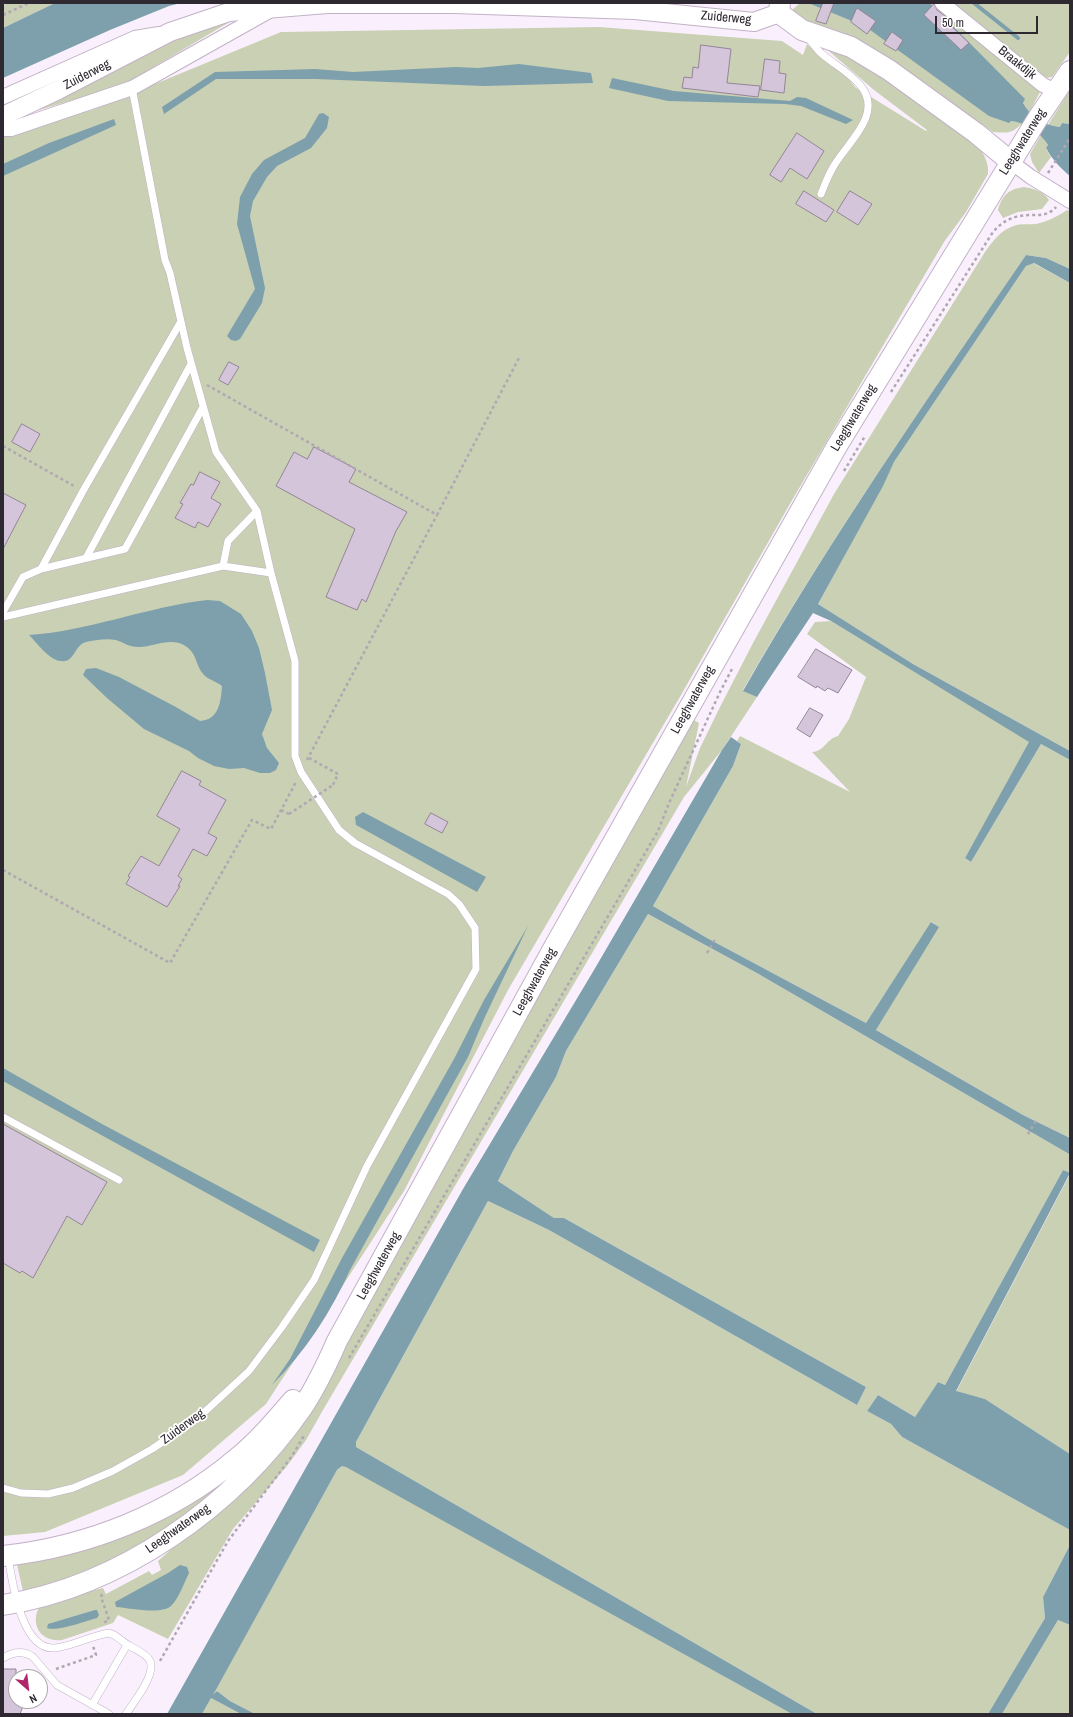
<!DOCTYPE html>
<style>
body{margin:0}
#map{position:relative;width:1073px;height:1717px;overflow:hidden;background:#faf0fd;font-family:"Archivo Narrow",sans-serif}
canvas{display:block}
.frame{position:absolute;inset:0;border:4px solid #2e2830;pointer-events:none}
.north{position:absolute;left:8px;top:1669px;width:40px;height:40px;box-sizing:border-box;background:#fff;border:1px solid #aba9ac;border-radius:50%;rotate:152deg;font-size:11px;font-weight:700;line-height:16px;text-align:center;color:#2e2830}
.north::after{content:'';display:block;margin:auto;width:14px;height:18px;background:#b0286c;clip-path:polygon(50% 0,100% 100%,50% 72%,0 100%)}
.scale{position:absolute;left:935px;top:16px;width:103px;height:18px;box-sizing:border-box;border:2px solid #2e2830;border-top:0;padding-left:5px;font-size:12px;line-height:14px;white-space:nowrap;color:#2e2830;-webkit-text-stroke:3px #fff;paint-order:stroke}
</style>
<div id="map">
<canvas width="1073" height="1717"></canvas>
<div class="frame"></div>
<div class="north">N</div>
<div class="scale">50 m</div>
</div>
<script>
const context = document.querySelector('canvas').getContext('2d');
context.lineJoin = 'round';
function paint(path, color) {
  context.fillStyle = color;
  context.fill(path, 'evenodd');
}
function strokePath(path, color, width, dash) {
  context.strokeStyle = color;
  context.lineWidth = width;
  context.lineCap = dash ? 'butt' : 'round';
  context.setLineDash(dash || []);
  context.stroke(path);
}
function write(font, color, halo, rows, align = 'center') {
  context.font = font + ' "Archivo Narrow",sans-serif';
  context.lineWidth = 3.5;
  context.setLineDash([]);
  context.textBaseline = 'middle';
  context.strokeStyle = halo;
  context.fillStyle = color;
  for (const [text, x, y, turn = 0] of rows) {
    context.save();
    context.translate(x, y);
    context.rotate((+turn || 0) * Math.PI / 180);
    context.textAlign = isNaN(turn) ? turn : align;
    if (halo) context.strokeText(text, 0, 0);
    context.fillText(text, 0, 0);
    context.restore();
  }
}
const green = new Path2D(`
 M8,3H55L3,28V5Z
 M800,3H808L866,27L1011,121L1022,123C1012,134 1008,133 993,132L858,39L826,27L801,20L791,11Z
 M930,3H936L1039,88L1040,92L1029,113L1023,103L1024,99L955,28L936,11Z
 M948,3H1070V52L1052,77L1045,78Z
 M221,20H233L123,85L9,119L158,44Z
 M599,27L782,41L803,55L807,44L849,79L855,87L926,131L927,130L874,90L823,46L852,58L884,77L978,146C984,154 989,163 988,174L966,212L944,242L791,502L681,695L508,990L404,1191L266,1404L183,1475L45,1532L3,1536V133L92,110L281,32Z
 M1070,90V124L1062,123L1060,127L1048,125Z
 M1041,135L1048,145L1046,149L1051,157L1039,173L1032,162L1030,154Z
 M1024,187C1034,189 1043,191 1049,200L1042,209L1018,212L1003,218L998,210C1002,195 1009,189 1024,187Z
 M1067,210L1070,211V269L1046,258L1026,255C928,398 829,540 743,690L757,697L722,750L684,797L323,1410L306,1440L287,1466L233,1529L168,1639L118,1615L113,1623L62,1640C39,1643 28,1621 42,1603L103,1588L106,1594L149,1571L152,1575L161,1570L158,1561L253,1476L692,719L699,723L686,787L700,748L720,707L753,643L834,494L980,260C988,247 997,233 1011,227C1019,223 1027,225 1036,224C1047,222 1058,216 1067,210Z
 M1033,263L1070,283V751L913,664L818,604L882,486L894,462L1026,266Z
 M831,621L1030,742L965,858L971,862L1041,744L1070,760V1138L1023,1115L876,1030L938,927L932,922L866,1023L707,938L653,906L733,766L741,744L737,741L740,736L850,792L812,752C825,751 826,739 838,736L849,719L866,677L807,634L815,622Z
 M648,914L755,972L1069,1154L1070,1162V1454L985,1399L956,1392L1070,1174L1063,1170L945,1385L938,1382L915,1417L878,1395L867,1411L891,1424L902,1437L1070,1530V1545L1043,1597L1045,1618L988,1714H817L356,1447V1442L488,1201L549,1230L857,1405L866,1387L564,1218H554L498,1181L513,1151L556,1077L566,1051Z
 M255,1449L226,1488L128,1556L24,1596L16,1560L59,1552Z
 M342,1466H346L792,1714H255L230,1701L217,1691L211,1698L241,1714H202L337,1470Z
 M1058,1620L1070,1625V1714H1002Z`);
const water = new Path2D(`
 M55,3H181L169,6L110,30L3,78V28Z
 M808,3H930L936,11L955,28L1025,99L1023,103C1031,117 1043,125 1060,127L1062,123L1070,124V176C1060,168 1052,159 1046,148L1048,145C1039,131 1027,123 1011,121L1009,123L989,116L866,27Z
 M519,64L591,73L593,83L484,86L316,79H216L164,114L162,107L215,72L315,69L353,72L456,67L478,68Z
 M612,78L674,91L790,101L797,97L806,98L853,120L846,124L801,106L785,104L668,101L609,88Z
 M323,113L329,117L327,128L311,148L277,166L267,177L253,201L250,216L265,288L262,303L240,339L236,341L231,340L227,336L255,289L237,224L240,197L252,174L264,160L305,138L319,114Z
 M114,119L116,125L3,176V164L49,143Z
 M1026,255L1046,258L1070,269V283L1034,263L1026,266L894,462L883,486L818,604L913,664L1070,751V760L1041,744L971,862L965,858L1029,742L831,621L813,613L757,697L743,691C829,540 928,398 1026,255Z
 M207,600L220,601L241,614L252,631L259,648L265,673L272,710L262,734L267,748L279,763L276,770L270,773H260L244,768L229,769L214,766L198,758L189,751L144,729L107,698L83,675L86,669L96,668L119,677L174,706L200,721C219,720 221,701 222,686C216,681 209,680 204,675C196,667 197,654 187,647C171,636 155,647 139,647C128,647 125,643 116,640C107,638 94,640 86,642C74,645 75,663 61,661C49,660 37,643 29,635C89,631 147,607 207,600Z
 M731,737L741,744L733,766L653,906L707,938L866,1023L931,922L939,927L876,1030L1023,1115L1070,1138V1162L1069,1154L755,972L648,914L566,1051L556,1077L513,1151L498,1181L554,1218H564L866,1387L857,1405L549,1230L488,1201L356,1442V1447L817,1714H792L346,1467L342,1466L337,1470L213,1695L217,1691L230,1701L255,1714H241L211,1698L202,1714H167L463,1189L594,970L722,750Z
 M363,812L486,877L477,892L356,825L355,817Z
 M528,926L484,1019L468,1057L350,1270C331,1312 305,1352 272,1385L290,1359L342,1258L454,1059L484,1000Z
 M3,1068L102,1124L320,1240L314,1252L3,1081Z
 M1063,1170L1070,1173L956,1391L985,1399L1070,1454V1530L902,1437L891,1424L867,1411L878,1395L915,1417L938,1382L945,1385Z
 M1070,1545V1625L1058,1620L1002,1714H988L1045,1618L1043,1597Z
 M180,1565L187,1567L189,1573C184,1583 179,1598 171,1606C160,1615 130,1608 116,1607L115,1602L168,1573Z
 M95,1610H97L99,1615L97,1618C85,1621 58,1632 47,1628L48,1624Z`);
const stream = new Path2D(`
 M974,3L1018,38`);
const building = new Path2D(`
 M823,3H834L826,24L816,21Z
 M934,4L937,10L949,19L946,21L969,43L961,50L924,15Z
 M857,8L876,21L867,34L851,22Z
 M892,32L903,40L896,51L884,44Z
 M701,45L731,49L727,83L760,86L758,97L682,88L684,77L692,78L693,67L698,68Z
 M765,59L780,61L779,73L786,74L784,93L761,90Z
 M797,133L824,151L807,179L790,168L781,182L770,175Z
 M804,191L834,210L826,222L796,204Z
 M850,191L872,204L858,225L837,212Z
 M229,362L239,367L228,385L219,380Z
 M22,424L40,434L30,452L12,442Z
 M314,447L356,469L349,482L407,512L396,531L366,602L362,599L357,610L326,597L355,529L276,486L294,452L307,459Z
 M200,472L220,482L211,498L221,504L208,527L198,522L195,528L175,518L183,504L180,503L191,484L193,485Z
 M3,493L26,505L3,549Z
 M816,649L852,670L838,693L828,688L825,691L817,686L816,688L798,677Z
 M810,708L823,715L810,737L797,729Z
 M182,771L201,781L199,785L226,800L208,833L217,838L207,856L193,849L178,876L182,879L178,886H180L167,907L126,884L130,877L128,876L141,856L159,866L180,829L157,816Z
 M431,813L448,822L442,833L425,824Z
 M3,1124L107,1182L82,1225L67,1216L33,1278L22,1271L20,1273L3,1263Z
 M3,1669H16V1701H25L20,1714H3Z`);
const path = new Path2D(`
 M3,15L29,3
 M1048,173L1070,138
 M207,385L437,515L520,356
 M891,392L993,232C1000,224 1008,218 1020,216C1033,213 1046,219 1056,207
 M3,446L74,486
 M844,471L865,436
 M309,758L338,774L333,785
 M307,760L437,515
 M281,810L289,814
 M3,870L170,963L252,820L271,829L296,782
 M707,953L716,938
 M1028,1134L1037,1119
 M349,1358L658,831L669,803L720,692L733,667
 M102,1594L101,1597L109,1620L103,1623
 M160,1661L228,1541L292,1456L305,1434
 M56,1669L96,1655L93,1646`);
const service = new Path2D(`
 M808,38C813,43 817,50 822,54C835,65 849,72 860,85C884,113 849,141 835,164C829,173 825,184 821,194
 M86,558L191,364
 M223,566L228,541L257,511
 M41,569L125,549L203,407
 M3,612L23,577L41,569L83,491L180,323
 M3,617L223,566L271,573
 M3,1117L119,1180
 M3,1488L21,1493L48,1494L73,1488L113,1471L152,1449L198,1418L249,1371L282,1327L314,1280L367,1166L476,969L475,928L459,904L448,894L355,843L339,830L301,772L295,756V661L271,573L257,511L216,452L187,348L170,273L165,260L132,88
 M8,1556C12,1580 21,1651 55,1648C73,1646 90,1636 109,1633C117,1635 122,1642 130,1646C136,1650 146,1653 150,1661C156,1675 134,1702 126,1714
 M3,1658C13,1652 23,1650 33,1657L57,1685L109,1714
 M92,1705L127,1645`);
const minor = new Path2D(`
 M942,3L1043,85L1056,91
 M3,97L135,38L159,34
 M3,129H11L132,88L271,10
 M1011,162L1031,177L1070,201`);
const tertiary = new Path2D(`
 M3,116L58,90L170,32L229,12L327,4H454L635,10L754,22L779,13`);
const secondary = new Path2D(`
 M780,3L779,13L802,30L851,47L889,70L976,133L1011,162
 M3,1556C87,1547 171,1514 236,1459C257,1442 275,1421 293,1400
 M3,1605C122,1586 234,1506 302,1408C316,1387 327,1364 337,1341L554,947L837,446L1038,118L1070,71`);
const pathBridge = new Path2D(`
 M289,814L333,785`);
const streetNames = [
 ["Zuiderweg",726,18,5],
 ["Braakdijk",1017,63,39],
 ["Zuiderweg",87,75,-27],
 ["Leeghwaterweg",1023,142,-58],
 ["Leeghwaterweg",854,418,-59],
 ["Leeghwaterweg",693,700,-61],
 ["Leeghwaterweg",535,982,-61],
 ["Leeghwaterweg",379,1266,-61],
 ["Zuiderweg",183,1427,-36],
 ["Leeghwaterweg",178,1529,-35]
];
paint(green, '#cad0b3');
paint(water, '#7da0ac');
strokePath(stream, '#7da0ac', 4);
paint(building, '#d5c5da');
strokePath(building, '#948599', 1);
strokePath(service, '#c2b2c7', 8);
strokePath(minor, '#c2b2c7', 16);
strokePath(tertiary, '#c2b2c7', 20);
strokePath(secondary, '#c2b2c7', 22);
strokePath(path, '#afa7b2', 2.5, [3, 3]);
strokePath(service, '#fff', 7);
strokePath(minor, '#fff', 14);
strokePath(tertiary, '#fff', 18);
strokePath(secondary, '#fff', 20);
strokePath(pathBridge, '#afa7b2', 2.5, [3, 3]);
write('13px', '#2e2830', '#fff', streetNames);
</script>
